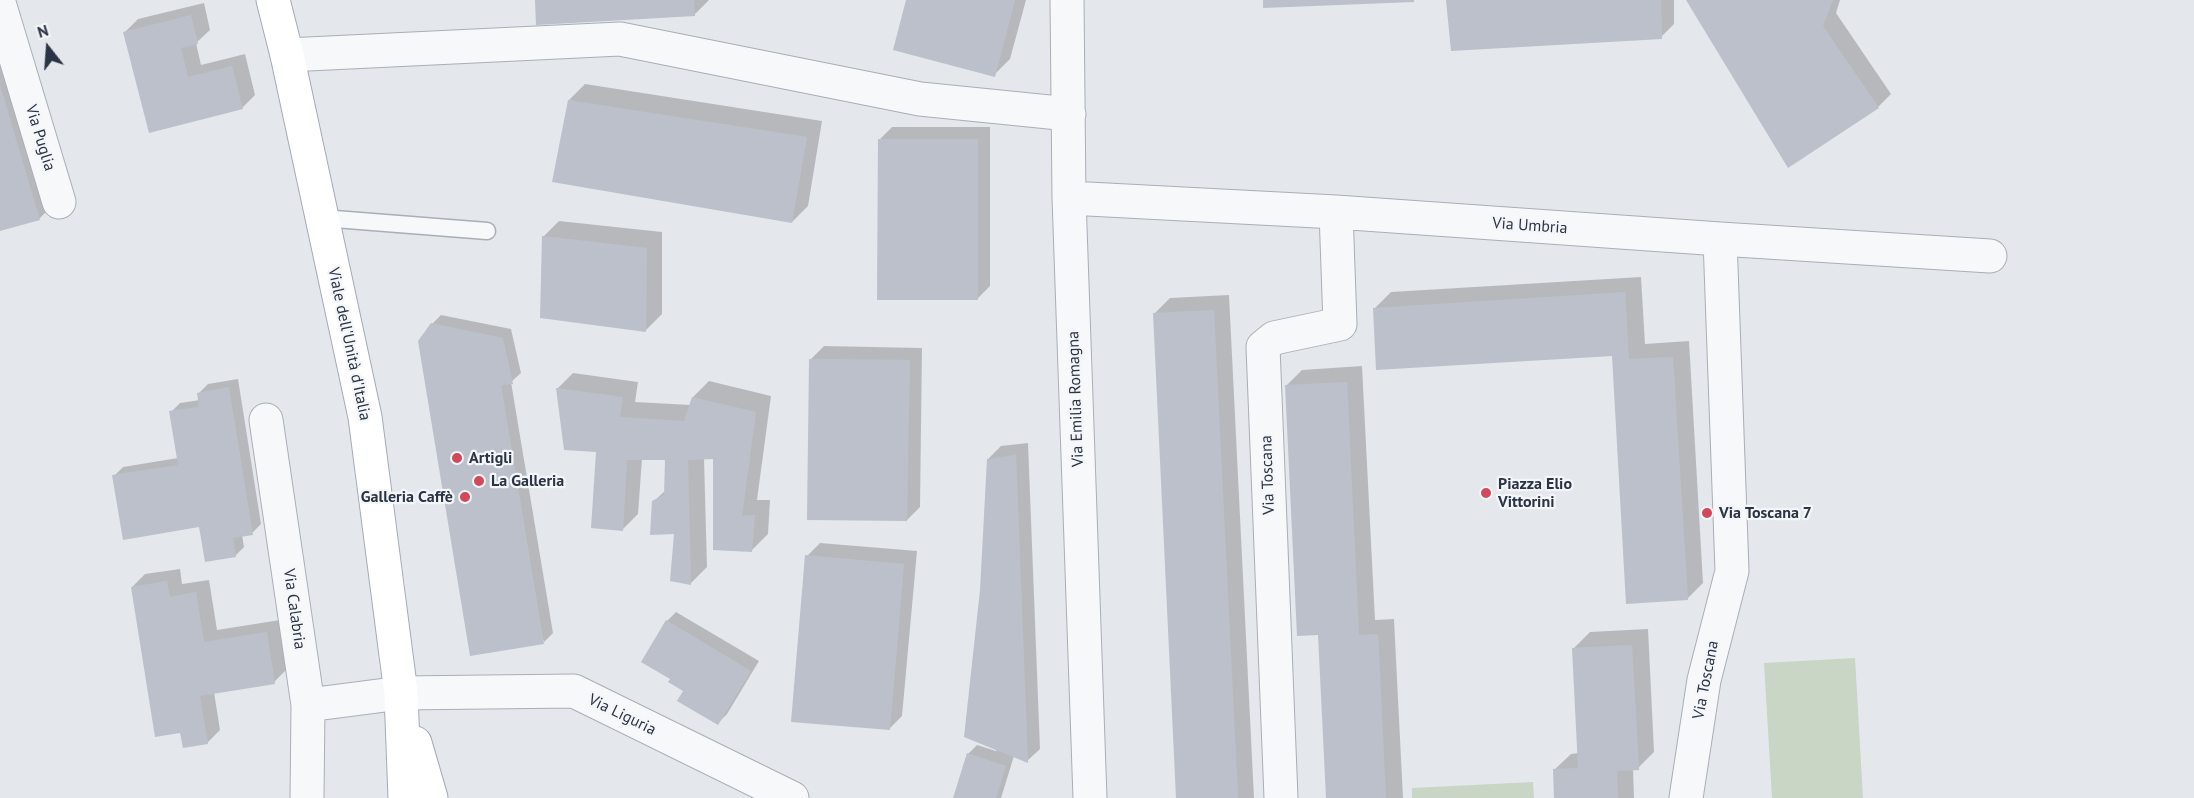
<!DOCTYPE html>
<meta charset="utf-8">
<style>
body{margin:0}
#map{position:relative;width:2194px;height:798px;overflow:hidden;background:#e4e7ec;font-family:"PT Sans",sans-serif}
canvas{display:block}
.north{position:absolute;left:18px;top:18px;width:60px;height:60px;-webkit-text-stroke:4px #f4f6f9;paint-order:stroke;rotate:343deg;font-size:16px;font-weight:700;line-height:24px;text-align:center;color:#2b3445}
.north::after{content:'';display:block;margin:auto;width:21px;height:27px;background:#2b3445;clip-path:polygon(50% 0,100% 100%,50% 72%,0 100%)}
</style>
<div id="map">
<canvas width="2194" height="798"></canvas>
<div class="north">N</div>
</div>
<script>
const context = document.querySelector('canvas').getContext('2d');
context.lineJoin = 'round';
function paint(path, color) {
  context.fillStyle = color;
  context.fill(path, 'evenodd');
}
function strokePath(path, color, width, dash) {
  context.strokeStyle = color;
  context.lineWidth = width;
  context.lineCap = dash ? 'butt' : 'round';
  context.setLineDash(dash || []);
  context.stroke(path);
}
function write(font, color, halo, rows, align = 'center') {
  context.font = font + ' "PT Sans",sans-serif';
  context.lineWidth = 4.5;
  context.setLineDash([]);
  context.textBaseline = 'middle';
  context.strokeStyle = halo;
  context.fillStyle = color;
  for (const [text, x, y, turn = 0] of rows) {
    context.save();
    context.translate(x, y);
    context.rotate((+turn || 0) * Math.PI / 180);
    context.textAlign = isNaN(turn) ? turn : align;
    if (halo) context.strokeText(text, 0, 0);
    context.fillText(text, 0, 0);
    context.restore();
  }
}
const green = new Path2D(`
 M1855,658L1863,798H1772L1764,663Z
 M1533,782L1534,798H1412V788Z`);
const shadow = new Path2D(`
 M536,0H709L694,15Z
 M907,0H1026L1010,59L994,75Z
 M1447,0H1674V24L1661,37Z
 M1687,0H1840L1836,13L1891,94L1878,107Z
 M204,3L210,30L196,43L201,65L245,54L255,95L242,108L150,131L125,32L138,19Z
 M0,13L55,203L39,219L0,230Z
 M585,84L822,121L808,206L792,222L569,100Z
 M892,127H990V286L977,299L879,140Z
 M559,221L662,232V314L646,330L543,237Z
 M1641,277L1645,344L1689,341L1703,583L1687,599L1613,354L1375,308L1391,292Z
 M1229,295L1254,798H1178L1154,314L1170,298Z
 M441,315L511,329L521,373L511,382L553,633L544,642L432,324Z
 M824,346L922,348L920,507L907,520L811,359Z
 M1362,366L1375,620L1394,619L1403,798H1328L1320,634L1286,386L1302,370Z
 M573,373L638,382L635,402L691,405L693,397L709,381L771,396L757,500H770L768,534L752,550L714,458H704L707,567L691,583L675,533L653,502L666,490V459H642L638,514L622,530L598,451L557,389Z
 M238,379L261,524L252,533L242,535L244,547L235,556L201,526L114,476L123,467L178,458L171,412L180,403L200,400L199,393L208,384Z
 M1028,443L1040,749L1027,761L1014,756L1001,798H954L968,754L977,745L996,751L997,749L982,590L988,459L1001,446Z
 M820,543L917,551L902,716L889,729L807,556Z
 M180,569L182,584L209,580L217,630L280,620L287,669L274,682L214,692L220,730L207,743L182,731L132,587L145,574Z
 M676,612L759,661L727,714L718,723L685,690L667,621Z
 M1648,629L1654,752L1638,768L1633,769L1634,798H1556L1554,770L1571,754L1579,753L1574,648L1590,632Z`);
const building = new Path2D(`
 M535,0H694L695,16L536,25Z
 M906,0H1015L995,77L893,50Z
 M1263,0H1414V2L1263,8Z
 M1446,0H1661L1662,39L1451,51Z
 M1686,0H1833L1823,26L1879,108L1788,168Z
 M191,15L198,44L181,48L188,77L232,66L243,109L149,133L123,32Z
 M0,85L40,220L0,231Z
 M568,100L807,137L792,223L552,182Z
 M878,139H978V300H877Z
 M542,236L647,248L646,332L540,318Z
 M1625,292L1629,359L1673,357L1688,600L1626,604L1612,356L1376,370L1373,308Z
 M1214,310L1238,798H1176L1153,313Z
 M431,323L503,338L513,384L501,385L544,644L470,656L418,341Z
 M809,359L910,360L907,521L807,520Z
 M1347,382L1359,635L1378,634L1386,798H1326L1318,635L1297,636L1285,385Z
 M229,387L253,535L233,538L236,557L205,562L199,527L123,540L112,475L178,465L169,411L199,407L197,393Z
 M556,388L623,397L620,417L684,421L692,397L756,412L742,516L755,515L752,552L713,550V459L688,460L691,585L670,581L674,534L650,535L652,501L664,495L665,460H627L623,531L591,528L596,452L564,450Z
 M1016,455L1028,763L964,737L980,590L987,459Z
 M805,555L904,564L890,730L791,722Z
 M167,581L170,597L196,592L204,642L267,632L275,684L200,696L208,744L183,748L180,733L155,737L131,587Z
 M666,620L751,671L718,725L677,701L683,691L668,682L670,679L641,662Z
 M1632,645L1639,770L1617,771L1618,798H1554L1553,769L1578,768L1572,648Z
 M967,753L1006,766L996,798H953Z`);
const lane = new Path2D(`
 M322,218L487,231`);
const street = new Path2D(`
 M1067,0L1069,198L1090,798
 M0,6L59,202
 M287,55L620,39L920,99L1069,114
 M1069,198L1336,212L1720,239L1990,256
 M266,420L308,705L307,798
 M308,705L401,693L574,691L792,798
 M1281,798L1263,347L1274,338L1340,324L1336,212
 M1686,798L1704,680L1732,571L1720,239`);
const primary = new Path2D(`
 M273,0L287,55L365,417L401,693L405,798
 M415,743L431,798`);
const markers = [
 [457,458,6,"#d1495b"],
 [479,481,6,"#d1495b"],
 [1486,493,6,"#d1495b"],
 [465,497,6,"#d1495b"],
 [1707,513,6,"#d1495b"]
];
const streetNames = [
 ["Via Puglia",40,138,73],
 ["Via Umbria",1530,226,4],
 ["Viale dell'Unità d'Italia",349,344,78],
 ["Via Emilia Romagna",1076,399,-92],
 ["Via Toscana",1268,475,-92],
 ["Via Calabria",294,609,82],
 ["Via Toscana",1706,680,-79],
 ["Via Liguria",622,715,26]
];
const poiNames = [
 ["Artigli",469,458],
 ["La Galleria",491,481],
 ["Piazza Elio",1498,484],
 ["Vittorini",1498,502],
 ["Galleria Caffè",453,497,"right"],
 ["Via Toscana 7",1719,513]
];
paint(green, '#c9d6c5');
paint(shadow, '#0003');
paint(building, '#bbc0ca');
strokePath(lane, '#a9aeb7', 19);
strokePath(street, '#a9aeb7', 35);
strokePath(primary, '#a3abb8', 35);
strokePath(lane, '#f7f8fa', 16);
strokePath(street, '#f7f8fa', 33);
strokePath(primary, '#fff', 33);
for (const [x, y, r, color] of markers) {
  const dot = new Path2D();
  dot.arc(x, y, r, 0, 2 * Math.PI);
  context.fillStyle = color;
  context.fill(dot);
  strokePath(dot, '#f4f6f9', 2);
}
write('16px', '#2b3445', '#f4f6f9', streetNames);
write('bold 16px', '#2b3445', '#f4f6f9', poiNames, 'left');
</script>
